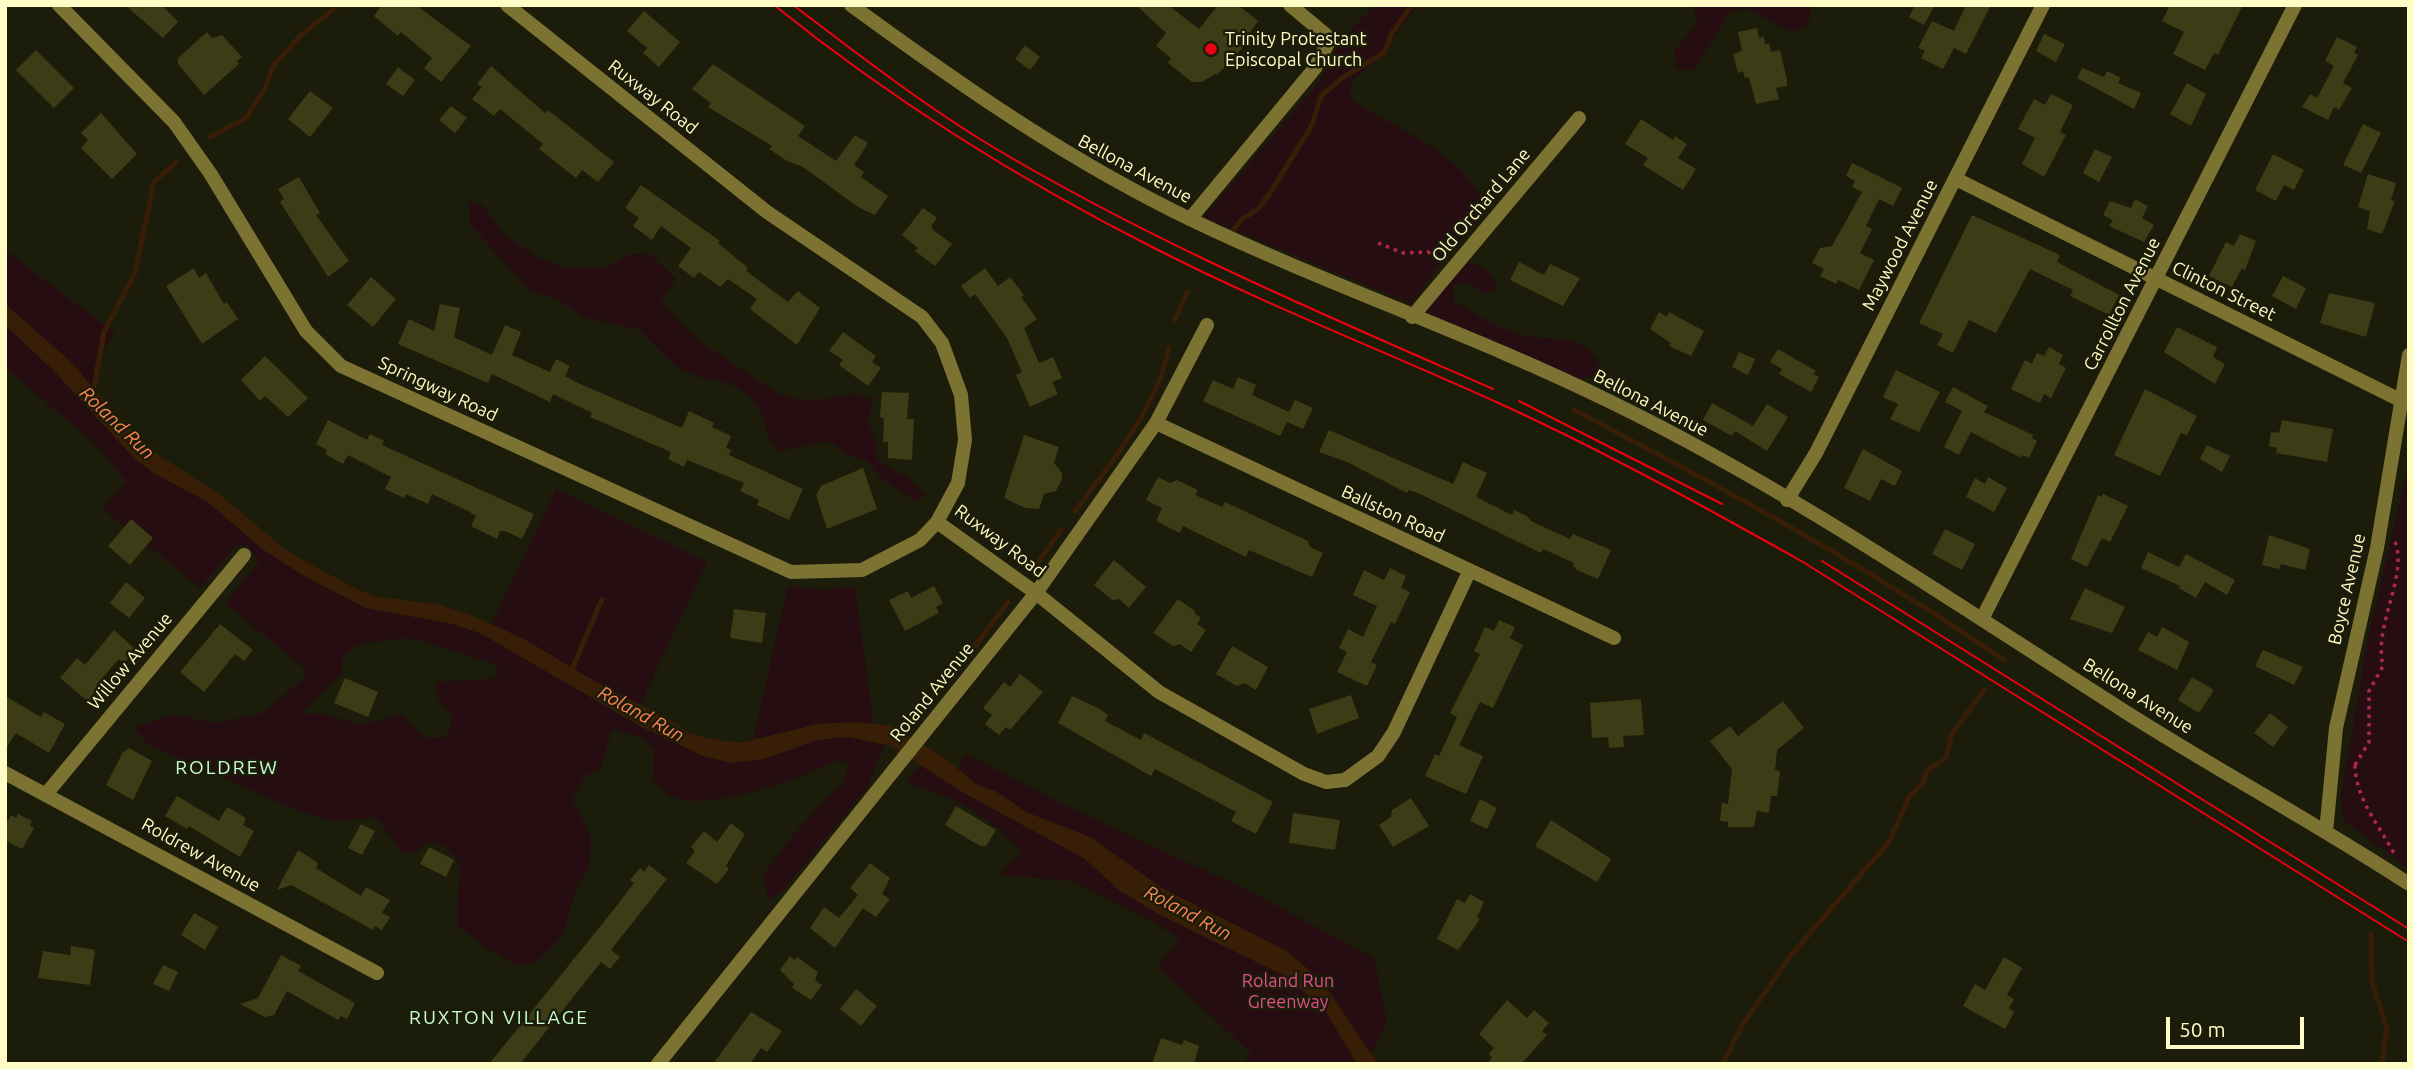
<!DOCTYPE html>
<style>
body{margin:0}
#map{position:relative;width:2414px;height:1069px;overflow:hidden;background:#1c1c0a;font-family:Ubuntu,sans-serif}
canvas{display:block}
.frame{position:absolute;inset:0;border:7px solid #fffcc5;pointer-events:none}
.scale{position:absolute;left:2166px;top:1017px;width:138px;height:32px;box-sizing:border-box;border:4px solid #fffcc5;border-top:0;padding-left:9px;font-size:21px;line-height:24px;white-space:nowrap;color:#fffcc5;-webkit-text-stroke:5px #1c1c0a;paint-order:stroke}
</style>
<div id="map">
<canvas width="2414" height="1069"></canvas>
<div class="frame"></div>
<div class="scale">50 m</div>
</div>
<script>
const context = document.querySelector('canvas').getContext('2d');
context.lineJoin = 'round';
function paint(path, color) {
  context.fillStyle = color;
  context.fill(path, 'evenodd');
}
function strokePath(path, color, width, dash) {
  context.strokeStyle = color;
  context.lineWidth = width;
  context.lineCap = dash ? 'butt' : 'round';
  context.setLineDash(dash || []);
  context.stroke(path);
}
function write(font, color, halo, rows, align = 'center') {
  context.font = font + ' Ubuntu,sans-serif';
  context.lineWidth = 5;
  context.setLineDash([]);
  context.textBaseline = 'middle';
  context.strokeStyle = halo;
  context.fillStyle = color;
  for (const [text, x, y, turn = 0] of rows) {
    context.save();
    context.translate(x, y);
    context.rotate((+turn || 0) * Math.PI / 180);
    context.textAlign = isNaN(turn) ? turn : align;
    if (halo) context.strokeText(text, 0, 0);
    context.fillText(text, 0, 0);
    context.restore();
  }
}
const green = new Path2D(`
 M1375,5H1417L1378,59L1352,81L1349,98C1396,131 1456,147 1484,203L1477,222L1451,249L1411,304L1204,217L1318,83L1341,40Z
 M1694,5H1809L1811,7L1808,25L1792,32L1747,8L1730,12L1694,70L1677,69L1674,51L1697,24Z
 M469,202L482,205L504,234L534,256L564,267L606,268L628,255L649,253L676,279L661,302C690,337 718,355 756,379C767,386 776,394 789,397C814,403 829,399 852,394C858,393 866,398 872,400L868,422L876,440L877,459L909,479L926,495L915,501L882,479L867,460L847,455L830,441L778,451L770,439L758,406L747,394L729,383L701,378L677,367L638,329L583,317L559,300L529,290L469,223Z
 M5,250L115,333L94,366L92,386L80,373L69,387L136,460L208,502L262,549L306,577L366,608L453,624L486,636L556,489L707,562L632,722L705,757L733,763L751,749L788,586L821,590L855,586L876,742L885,744L867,788L781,893L769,899L762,877L794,834L844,780L849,764L838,760C804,777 709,813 673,797C666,794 658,784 653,779L654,751L643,738L612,729L601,768L585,776L572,799L591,837L589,867L577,886L563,935L537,962L516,965L487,948L457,925L460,864L445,846L427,842L418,851L402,853L376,817L335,821L301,812L149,745L134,728L172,715L216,723L262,713L305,678L306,670L225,603L259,562L248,546H236L200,588L103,509L126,481L96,445L5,367ZM401,638L421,641L495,664L498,672L493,679L436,682L437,698L453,716L449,732L442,738H426L402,715L361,724L322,714L302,713L342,672L341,660L356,645Z
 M1460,262C1482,262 1489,269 1498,288L1483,294L1470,282L1453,285L1454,302C1474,312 1496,328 1518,334C1557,345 1587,327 1604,376L1576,379L1425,319L1429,304Z
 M2409,463V869L2343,820L2341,795L2368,638Z
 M966,754L1066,806L1247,890L1374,958L1387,1023L1369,1059L1371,1064H1243L1251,1053L1158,967L1180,939L1150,920L1071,881L1000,875L1021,851C994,818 948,793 907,784L909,777L921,765L950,784Z`);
const water = new Path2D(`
 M5,304L70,361L144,446L218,493L287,551L354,588L374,596L440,605L471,615L524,639L596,682L674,722L688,733L706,738L740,743L818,724L856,722L892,726L949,761L976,784L997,792L1026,812L1090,837L1164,889L1285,950L1322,981L1378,1064H1357L1323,1007L1283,975L1160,915L1119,890L1085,859L962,792L891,746L848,737L817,740L764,759L733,763L705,757L642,727L480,633L453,624L366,608L306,577L262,549L208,502L155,474L136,460L53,370L5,325Z`);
const stream = new Path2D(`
 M210,137L246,118L264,90L274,65L301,35L339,5
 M1233,231L1241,220L1259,208L1272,190L1312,125L1321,96L1342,78L1384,53L1392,33L1412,5
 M1175,320L1187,292
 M93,393L104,332L135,273L154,182L176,162
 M1574,410C1720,486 1867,566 2004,660
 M1075,511C1111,463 1157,408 1169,348
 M1034,568L1061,530
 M966,658L1008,602
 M570,674L602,599
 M898,735L954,672
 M2371,935L2372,982L2387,1028L2382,1064
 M1723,1064L1741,1027L1791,955L1889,842L1909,797L1924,781L1927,771L1946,758L1952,734L1984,690`);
const building = new Path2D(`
 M125,5H162L178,22L163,38Z
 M382,5H416L471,46L441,82L424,68L432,58L401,32L398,36L374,16Z
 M1136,5H1168L1199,29L1218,5H1238L1258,21L1244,41L1247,43L1217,75L1215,74L1202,82H1192L1168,63L1171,58L1156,46L1166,33Z
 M1915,5H1935L1924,25L1909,17Z
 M1966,5H1991L1966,54L1954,48L1943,69L1921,58L1925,51L1918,48L1932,21L1954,31Z
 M2170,5H2243L2218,55L2214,53L2205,70L2173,54L2184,32L2162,21Z
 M644,11L680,42L659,67L643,53L647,48L627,31Z
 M1757,28L1759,38L1764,37L1765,44L1769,43L1771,52L1780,50L1787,80V86L1776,88L1779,99L1756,104L1750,81L1748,77L1745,78L1743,71L1738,73L1733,54L1742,51L1738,32Z
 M207,32L212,38L222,35L242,57L237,61L239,64L204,95L178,64V58Z
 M2044,34L2065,44L2056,62L2036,51Z
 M2337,37L2357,47L2354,53L2358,55L2343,83L2352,88L2339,110L2334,107L2328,120L2302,107L2310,94L2317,98L2334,66L2325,61Z
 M1025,45L1040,57L1030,70L1015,59Z
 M36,50L74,88L54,108L16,70Z
 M713,64L805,126L798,136L836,161L855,135L868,143L854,165L864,172L861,177L888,196L875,215L858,207L803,167L787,161L769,149L772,146L708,107L711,103L692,89Z
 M491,66L545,113L548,110L614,162L598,182L582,170L576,178L539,149L543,144L500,109L494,116L472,99L482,87L477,84Z
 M398,67L415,80L403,96L386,84Z
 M2082,68L2104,77L2107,71L2121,78L2118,83L2141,93L2134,109L2077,78Z
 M2187,83L2206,94L2191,126L2170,114Z
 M310,91L333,108L310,137L288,119Z
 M2051,94L2073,105L2060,132L2066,135L2044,177L2022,164L2035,138L2018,129L2034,99L2045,105Z
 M451,106L467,118L455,133L439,120Z
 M101,113L137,154L112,179L81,148L88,140L81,133Z
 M1641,119L1673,140L1675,136L1687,144L1678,158L1696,169L1683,190L1643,165L1648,158L1625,144Z
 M2363,124L2381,133L2361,173L2343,165Z
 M2095,149L2112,157L2099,182L2083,173Z
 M2273,154L2304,170L2294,190L2284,185L2276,201L2255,190Z
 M1852,163L1902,188L1893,206L1879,199L1866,226L1872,229L1860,253L1874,260L1859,290L1838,280L1836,284L1820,276L1824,269L1812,263L1820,248L1832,246L1862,192L1852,187L1855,181L1846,176Z
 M2368,174L2396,183L2391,200L2395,201L2382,234L2367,229L2370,211L2358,207Z
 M299,177L320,213L316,215L349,261L328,277L280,202L284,199L278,189Z
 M641,185L720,241L718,243L748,268L746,271L788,302L798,291L820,308L797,345L750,309L757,299L728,279L720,287L699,272L694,278L678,266L691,248L661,226L652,240L633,226L639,218L625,208Z
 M2135,199L2148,206L2142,218L2154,225L2144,242L2109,226L2113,220L2103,215L2110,201L2131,208Z
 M923,208L937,218L931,226L933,230L952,244L935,266L915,251L918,248L902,235Z
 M1972,215L2060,255L2057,262L2119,295L2109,315L2070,296L2073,290L2030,269L1996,333L1969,320L1953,353L1937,345L1943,334L1919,323Z
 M2240,234L2256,241L2245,270L2242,268L2232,287L2209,276L2226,242L2234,246Z
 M1519,262L1544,275L1550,264L1580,278L1563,306L1510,280Z
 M194,268L199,278L206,273L224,304L227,302L238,319L202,344L166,286Z
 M985,268L998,286L1010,277L1024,295L1021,297L1037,319L1024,328L1039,363L1053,357L1062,378L1052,382L1058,394L1030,407L1016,375L1022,372L1007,338L975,294L970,298L961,286Z
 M2283,276L2306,288L2296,309L2272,296Z
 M371,277L396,299L373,327L347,305Z
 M2329,293L2375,303L2366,337L2320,323Z
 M440,304L460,308L454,337L492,355L505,325L521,332L512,355L550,372L556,359L570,366L565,376L578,383L682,428L689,411L714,423L712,427L731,436L726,448L731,450L729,455L803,489L789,520L757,505L759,500L740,491L744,483L687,460L684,467L668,459L671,452L590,417L592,413L553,394L550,402L492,374L488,383L398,344L409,319L434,331Z
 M1659,312L1667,317L1669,312L1704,331L1691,356L1669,346L1671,343L1650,329Z
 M2177,327L2217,347L2213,357L2225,364L2215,384L2164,352Z
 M843,332L876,356L872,362L881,368L868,386L839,365L843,360L829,351Z
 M2049,347L2063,355L2059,364L2066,368L2051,398L2044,394L2040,403L2011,389L2025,360L2032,364L2037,353L2044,356Z
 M1778,349L1816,371L1813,374L1819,377L1811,392L1779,374L1782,369L1770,362Z
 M1739,352L1755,359L1748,375L1732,367Z
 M265,356L308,398L288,417L265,396L260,401L241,380Z
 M1896,370L1940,392L1919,432L1890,419L1898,404L1883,397Z
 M1238,377L1256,385L1252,395L1289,412L1295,400L1313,408L1303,429L1287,422L1280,436L1203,401L1213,380L1233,389Z
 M1953,387L1988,406L1984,412L2033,435L2032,438L2037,441L2029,458L2022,455L2021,458L1971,432L1959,455L1944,447L1962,411L1945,402Z
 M2145,389L2197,416L2187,435L2181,433L2160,476L2114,455Z
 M882,392L909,393L907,419H914L912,460L888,458V442H883L884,418L880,417Z
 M1712,403L1753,426L1767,404L1788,417L1767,451L1735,431L1732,436L1703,420Z
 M328,420L367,440L370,434L384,441L382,445L534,514L522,539L505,531H500L497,539L471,526L476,516L468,511L432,494L428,504L406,494L404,498L385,489L391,477L348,455L343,464L325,454L327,450L316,444Z
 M2282,420L2333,429L2327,462L2276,453L2277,448L2269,446L2271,432L2279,433Z
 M1329,430L1453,484L1463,462L1487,473L1476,497L1512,515L1514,510L1527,516L1531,521L1570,539L1573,534L1611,550L1598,579L1577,570L1573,566L1574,563L1543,549L1541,553L1420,494L1409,490L1407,493L1347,462L1319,452Z
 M1024,435L1059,447L1054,463L1062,473V479L1056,491L1044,494L1039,509L1025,508L1004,498Z
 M2207,445L2230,456L2222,472L2200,459Z
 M1863,449L1902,471L1895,486L1881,479L1870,501L1844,488Z
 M863,468L877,509L827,529L816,495L821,486Z
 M1158,477L1170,483L1177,480L1198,490L1195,495L1222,507L1225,502L1308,541L1310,547L1323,553L1312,577L1249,550L1246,557L1183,526L1180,533L1156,521L1162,508L1146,500Z
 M1988,477L2007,488L1994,512L1966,497L1975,478L1985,484Z
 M2103,494L2128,506L2110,542L2102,538L2087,567L2071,559L2098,495L2101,497Z
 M131,519L153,538L130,565L108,546Z
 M1945,529L1975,544L1962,570L1932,554Z
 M2269,535L2310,549L2305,570L2281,564L2279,569L2262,565Z
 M2148,552L2179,567L2186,554L2235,580L2227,595L2205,582L2196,598L2179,588L2180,586L2141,568Z
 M1114,560L1146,587L1129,608L1119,599L1112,600L1094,585Z
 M1390,568L1406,576L1401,588L1410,592L1395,624L1391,622L1371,662L1377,665L1367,686L1337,672L1347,652L1339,648L1348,629L1363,637L1377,606L1353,595L1364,570L1384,580Z
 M126,582L145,598L129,618L110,603Z
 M934,586L943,603L936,607L939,613L905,631L889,600L908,591L911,598Z
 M2085,588L2125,607L2112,633L2070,619Z
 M1178,599L1195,611L1194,613L1201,618L1197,624L1206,630L1191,652L1180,644L1173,646L1153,633Z
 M734,609L766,613L762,643L730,638Z
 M1499,620L1515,627L1510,638L1523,645L1493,708L1480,702L1459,745L1483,756L1466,794L1425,776L1435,754L1439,756L1457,717L1450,713L1480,654L1474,651L1485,627L1494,631Z
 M220,624L253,650L244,661L235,654L204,692L180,672Z
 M2162,627L2189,642L2177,670L2138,650L2148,632L2157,637Z
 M114,630L135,649L124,663L119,659L96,685L102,690L91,704L60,678L77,658L85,665Z
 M1232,646L1268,667L1256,690L1244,683L1237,686L1216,674Z
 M2263,650L2303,667L2294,685L2255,666Z
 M1020,674L1043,692L1010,730L1006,727L999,735L985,724L992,715L983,708L1004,682L1010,687Z
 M2192,677L2214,690L2199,713L2178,700Z
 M345,678L378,692L368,717L334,703Z
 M1351,695L1359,718L1317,734L1309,709Z
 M5,696L41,717L44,712L65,724L49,753L16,733L5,750Z
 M1072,696L1100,709L1108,715L1105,721L1141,740L1144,733L1273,802L1256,834L1231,821L1236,812L1155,769L1151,776L1058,723Z
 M1641,699L1644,735L1623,736L1624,747L1609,748L1608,737L1592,738L1590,703Z
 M1783,701L1804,728L1777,750L1775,770L1780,771L1777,796H1771L1769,813L1757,811L1754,827H1728V822L1720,821L1722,803L1728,804L1732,769L1710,741L1730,726L1738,736Z
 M2270,713L2288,727L2273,747L2254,733Z
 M129,748L152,761L133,800L106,785L123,752Z
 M177,796L219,821L227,807L246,818L243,825L254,831L240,857L189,826L187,829L165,816Z
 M1411,798L1429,826L1393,847L1379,825L1391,817L1392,810Z
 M1480,799L1497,808L1487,829L1470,821Z
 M956,806L996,830L986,846H980L945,825Z
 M1293,813L1340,820L1335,850L1289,843Z
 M18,814L32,821L30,826L34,828L22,849L5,840V826L11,815L16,818Z
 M1551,820L1611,859L1597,882L1535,846Z
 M731,823L745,834L726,866L729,869L717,884L686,863L695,851L691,847L704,831L717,842Z
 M361,824L375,831L362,855L348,848Z
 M429,847L454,860L446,877L420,864Z
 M298,850L318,863L316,868L361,896L366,887L390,900L382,913L390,917L382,930L375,926L373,930L291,885L277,890Z
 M870,863L890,878L882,894L890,899L876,917L863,908L835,948L810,928L824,907L839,918L858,895L850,888Z
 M649,865L667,879L611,950L620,957L610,969L601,962L520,1064H489L615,908L634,883L630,880L640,868L644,872Z
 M1470,894L1484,902L1477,917L1480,919L1458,950L1437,939L1457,899L1465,903Z
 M194,913L218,927L205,950L181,935Z
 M71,946L95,950L90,985L38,978L43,951L70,955Z
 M281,955L301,966L298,971L355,1003L347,1019L341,1016L338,1020L287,991L274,1015L265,1017L240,1004L258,998Z
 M790,956L795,960L797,957L818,972L815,980L822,985L811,1000L792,988L794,984L780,970Z
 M2004,957L2022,968L2007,995L2014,999L2009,1008L2014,1012L2005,1029L1963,1006L1975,984L1985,990Z
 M163,965L178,972L169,991L153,984Z
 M856,989L877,1006L861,1026L840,1009Z
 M1507,1000L1527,1018L1534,1010L1549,1023L1542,1031L1547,1035L1521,1064H1487L1492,1058L1489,1054L1494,1048L1479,1034Z
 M751,1012L782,1031L767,1052L761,1048L750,1064H713Z
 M1161,1038L1182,1045L1184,1040L1199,1046L1194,1064H1152Z`);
const path = new Path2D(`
 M1378,243L1403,253L1428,252L1439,259
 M2355,765L2369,742V691L2383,666C2373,624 2410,574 2394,539
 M2355,765C2356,800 2379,825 2395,855`);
const minor = new Path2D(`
 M59,5L174,122L210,173L306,331L341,366L791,572L862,570L920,540L937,522L958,483L965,440L961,395L942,343L922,317L767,212L507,5
 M1956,179L2400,400
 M1190,219L1315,68L1328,43L1326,35L1290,5
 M1412,317L1579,118
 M1156,423L1614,638
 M1787,500L1816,453L2043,5
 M937,522L1036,593L1159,692L1304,774L1326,782L1345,780L1378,756L1394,732L1469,572
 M1982,619L2295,5
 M5,773L377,973
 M47,793L244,555
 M2326,832L2336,728L2377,548L2409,355
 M658,1064L1036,593L1156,423L1207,325`);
const tertiary = new Path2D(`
 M851,5C962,86 1069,161 1194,221C1332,287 1478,336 1615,404C1791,490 1959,606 2124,711C2218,771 2316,823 2409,884`);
const tram = new Path2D(`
 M774,5C892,100 1021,181 1156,249C1270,307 1389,353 1505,406C1607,453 1705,507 1803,562L2409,942
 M793,5C855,52 917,100 983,141C1145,239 1320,313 1493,389
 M1519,401L1722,504
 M1822,561L2409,929`);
const markers = [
 [1211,49,7,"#f00011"]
];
const poiNames = [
 ["Trinity Protestant",1225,39],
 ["Episcopal Church",1225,60]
];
const streetNames = [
 ["Ruxway Road",653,97,38],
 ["Bellona Avenue",1135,169,28],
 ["Old Orchard Lane",1481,205,-50],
 ["Maywood Avenue",1900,245,-63],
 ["Clinton Street",2224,291,26],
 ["Carrollton Avenue",2122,304,-63],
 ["Springway Road",438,389,25],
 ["Bellona Avenue",1651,403,27],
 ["Ballston Road",1393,514,25],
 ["Ruxway Road",1000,541,37],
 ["Boyce Avenue",2347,589,-77],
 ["Willow Avenue",130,661,-50],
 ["Roland Avenue",932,692,-51],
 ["Bellona Avenue",2138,696,32],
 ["Roldrew Avenue",201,855,29]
];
const parkNames = [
 ["Roland Run",1288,981],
 ["Greenway",1288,1002]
];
const waterNames = [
 ["Roland Run",117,423,44],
 ["Roland Run",641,714,29],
 ["Roland Run",1188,913,28]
];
const neighbourhoodNames = [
 ["ROLDREW",227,768],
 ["RUXTON VILLAGE",499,1018]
];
paint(green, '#260d12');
paint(water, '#381e07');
strokePath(stream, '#381e07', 5);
paint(building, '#3c3d16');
strokePath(path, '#b02848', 3.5, [3.5, 5]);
strokePath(minor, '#7c7333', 14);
strokePath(tertiary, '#7c7333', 14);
strokePath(tram, '#f00011', 2);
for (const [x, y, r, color] of markers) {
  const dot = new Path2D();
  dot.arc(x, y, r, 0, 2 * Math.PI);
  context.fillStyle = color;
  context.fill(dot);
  strokePath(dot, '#1c1c0a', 2.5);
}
write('18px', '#fffcc5', '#1c1c0a', poiNames, 'left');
write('18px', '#fffcc5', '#1c1c0a', streetNames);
write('18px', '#e24e8c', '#1c1c0a', parkNames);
write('italic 19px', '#ff8553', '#1c1c0a', waterNames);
context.letterSpacing = '2px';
write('19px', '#c7ffd2', '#1c1c0a', neighbourhoodNames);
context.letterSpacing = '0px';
</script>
